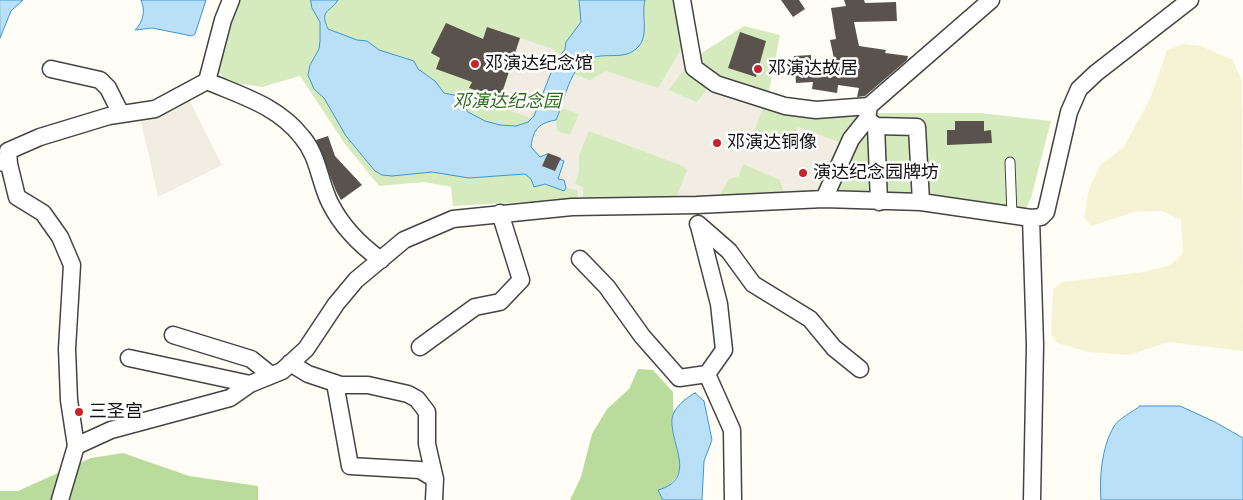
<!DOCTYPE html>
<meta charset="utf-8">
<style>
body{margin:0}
canvas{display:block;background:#fffdf5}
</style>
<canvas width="1243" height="500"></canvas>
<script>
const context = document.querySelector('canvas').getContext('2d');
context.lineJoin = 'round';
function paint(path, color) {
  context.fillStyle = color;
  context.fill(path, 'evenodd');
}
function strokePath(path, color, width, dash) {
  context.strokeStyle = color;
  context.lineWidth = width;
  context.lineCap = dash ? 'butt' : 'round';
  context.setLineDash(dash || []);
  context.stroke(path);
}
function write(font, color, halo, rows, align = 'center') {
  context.font = font + ' "IBM Plex Serif","Noto Sans SC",serif';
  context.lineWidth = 5;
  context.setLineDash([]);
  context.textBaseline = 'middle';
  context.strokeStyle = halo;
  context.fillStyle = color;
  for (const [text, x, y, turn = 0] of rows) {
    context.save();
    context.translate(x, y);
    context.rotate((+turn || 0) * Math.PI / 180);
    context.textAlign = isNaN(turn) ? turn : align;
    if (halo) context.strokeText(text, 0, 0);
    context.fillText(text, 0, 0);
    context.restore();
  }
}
const farmland = new Path2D(`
 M1183,44L1201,46L1233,60L1242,81L1243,351L1169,342L1130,355L1088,352L1057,343L1051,334L1053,289L1062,282L1144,272L1170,265L1183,253L1181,220L1162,211L1134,212L1091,226L1084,217L1089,189L1100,165L1123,148L1150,99L1167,50Z`);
const green = new Path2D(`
 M234,0H681L700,54L744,26L780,35L768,96L850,105L876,113H980L1051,121L1031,198L1022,216L815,194L583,199L453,206L451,187L424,182L379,186L345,144L300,76L262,87L229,82L217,71Z`);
const forest = new Path2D(`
 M638,369L653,370L673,392L674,439L681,460L679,474L667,488L658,490L663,500H570L581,477L592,434L607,409L629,389Z
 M123,453L189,476L258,486V500H0V491H18L91,458Z`);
const plaza = new Path2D(`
 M520,38L555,50L550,66L590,80L606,71L658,88L681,49L687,65L669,90L697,102L708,88L763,107L753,134L790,146L798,127L839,142L815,194H784L780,180L743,164L739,176L729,179L720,195L676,198L687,170L680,165L589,131L579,155V173L575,184L583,187V199H578V190L566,188L558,179L560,171L531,147L532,137L542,123L556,120L557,131L570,135L579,114L538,100L531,118L498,106Z
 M184,89L222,165L158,197L138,108Z`);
const water = new Path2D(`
 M0,0H23L11,11L0,38Z
 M141,0H206L195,34L192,36L152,28L135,30C143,22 146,11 141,0Z
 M311,0H338C330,13 319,9 328,29L357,40L367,41L379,50L414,61L418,69L435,81L444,93L468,98L465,107L468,112L485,121L500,125L516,126L528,122L534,116L554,65L565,49L566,42L581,22L579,0H645C641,14 649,34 639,46C622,66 596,44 577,69C567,83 563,104 556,120C539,123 533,129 531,147L540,157L547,154L564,161L558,179L564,180L566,188L564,191L545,184L534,187L531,179L525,174L469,178L432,172L392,176L382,175L375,171L346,136L324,98L314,89L308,75L310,65L319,49L320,41V22L312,8Z
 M695,393L704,401L712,440L704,461L702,500H663L658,490C698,479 670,444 672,419C673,408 686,398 695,393Z
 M1140,406H1180L1215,422L1243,438V500H1101C1099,478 1102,447 1113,428C1117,419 1133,412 1140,406Z`);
const building = new Path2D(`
 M781,0H799L805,9L793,17Z
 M844,0H864L865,3L896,2L897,21L854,22L859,46L886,50L885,53L908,56L907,60L865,96L857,97L859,88L838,85L837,93L812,89L813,82L796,83L794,56L811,55V64L836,68L830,40L836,39L831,8L846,6Z
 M446,23L483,39L487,27L520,38L500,99L469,88L472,82L436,69L440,58L431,53Z
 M740,32L766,41L756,77L728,68Z
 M955,121H984V131L991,130L992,143L947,145V130H955Z
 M328,136L335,156L362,185L341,200L336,191L316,140Z
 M548,153L561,158L555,171L542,166Z`);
const lane = new Path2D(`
 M1010,162L1012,214`);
const street = new Path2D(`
 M682,0L694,68L716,84L785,106L816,110L869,106L991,0
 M51,69L100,80L108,88L121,114
 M207,81C242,96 278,106 302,137C319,157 319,181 330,203C342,227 360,245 381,260
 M869,106L867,119L876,126L879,202
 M876,126L917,127L921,202
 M0,162L9,164L8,151L40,137L109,116L155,109L207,81L223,20L231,0
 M9,164L17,197L43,213L60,237L72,265L67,349L69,400L76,446L60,500
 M824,199L851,139L867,119
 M1031,218L1035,345L1032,500
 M698,224L729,251L753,284L810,319L834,348L860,369
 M699,226L719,304L724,350L707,374L732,430L733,500
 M580,259L607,287L642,336L679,378L707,374
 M173,335L251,359L271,375
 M420,347L475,307L500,302L521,280L500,213
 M129,358L250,384
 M290,363L308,374L341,385H368L408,394L417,399L427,412V444L435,479L434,500
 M335,383L350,466L420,470L435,479
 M76,446L111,430L230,398L250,384L282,371L306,349L336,304L356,280L404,240L453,219L572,207L697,205L824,199L921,202L1031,218L1041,217L1046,212L1069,112L1079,89L1096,73L1190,0`);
const markers = [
 [475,64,5,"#c4262e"],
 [758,69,5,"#c4262e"],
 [717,143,5,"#c4262e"],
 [803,173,5,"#c4262e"],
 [79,412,5,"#c4262e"]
];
const poiNames = [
 ["邓演达纪念馆",485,64],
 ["邓演达故居",768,69],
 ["邓演达铜像",727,143],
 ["演达纪念园牌坊",813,173],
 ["三圣宫",89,412]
];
const parkNames = [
 ["邓演达纪念园",507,102]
];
paint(farmland, '#f6f3d4');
paint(green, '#d5ebbd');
paint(forest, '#b9dc9c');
paint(plaza, '#f1ede2');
paint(water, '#b9e0f7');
strokePath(water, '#3f96cf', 1);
paint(building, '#5a524d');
strokePath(lane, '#444', 11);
strokePath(street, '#444', 19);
strokePath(lane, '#fff', 9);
strokePath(street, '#fff', 16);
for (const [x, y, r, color] of markers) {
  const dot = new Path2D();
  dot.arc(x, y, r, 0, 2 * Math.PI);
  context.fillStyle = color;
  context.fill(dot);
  strokePath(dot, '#fff', 2);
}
write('18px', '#111', '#fff', poiNames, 'left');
write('italic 18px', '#2f6b1f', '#fff', parkNames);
</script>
